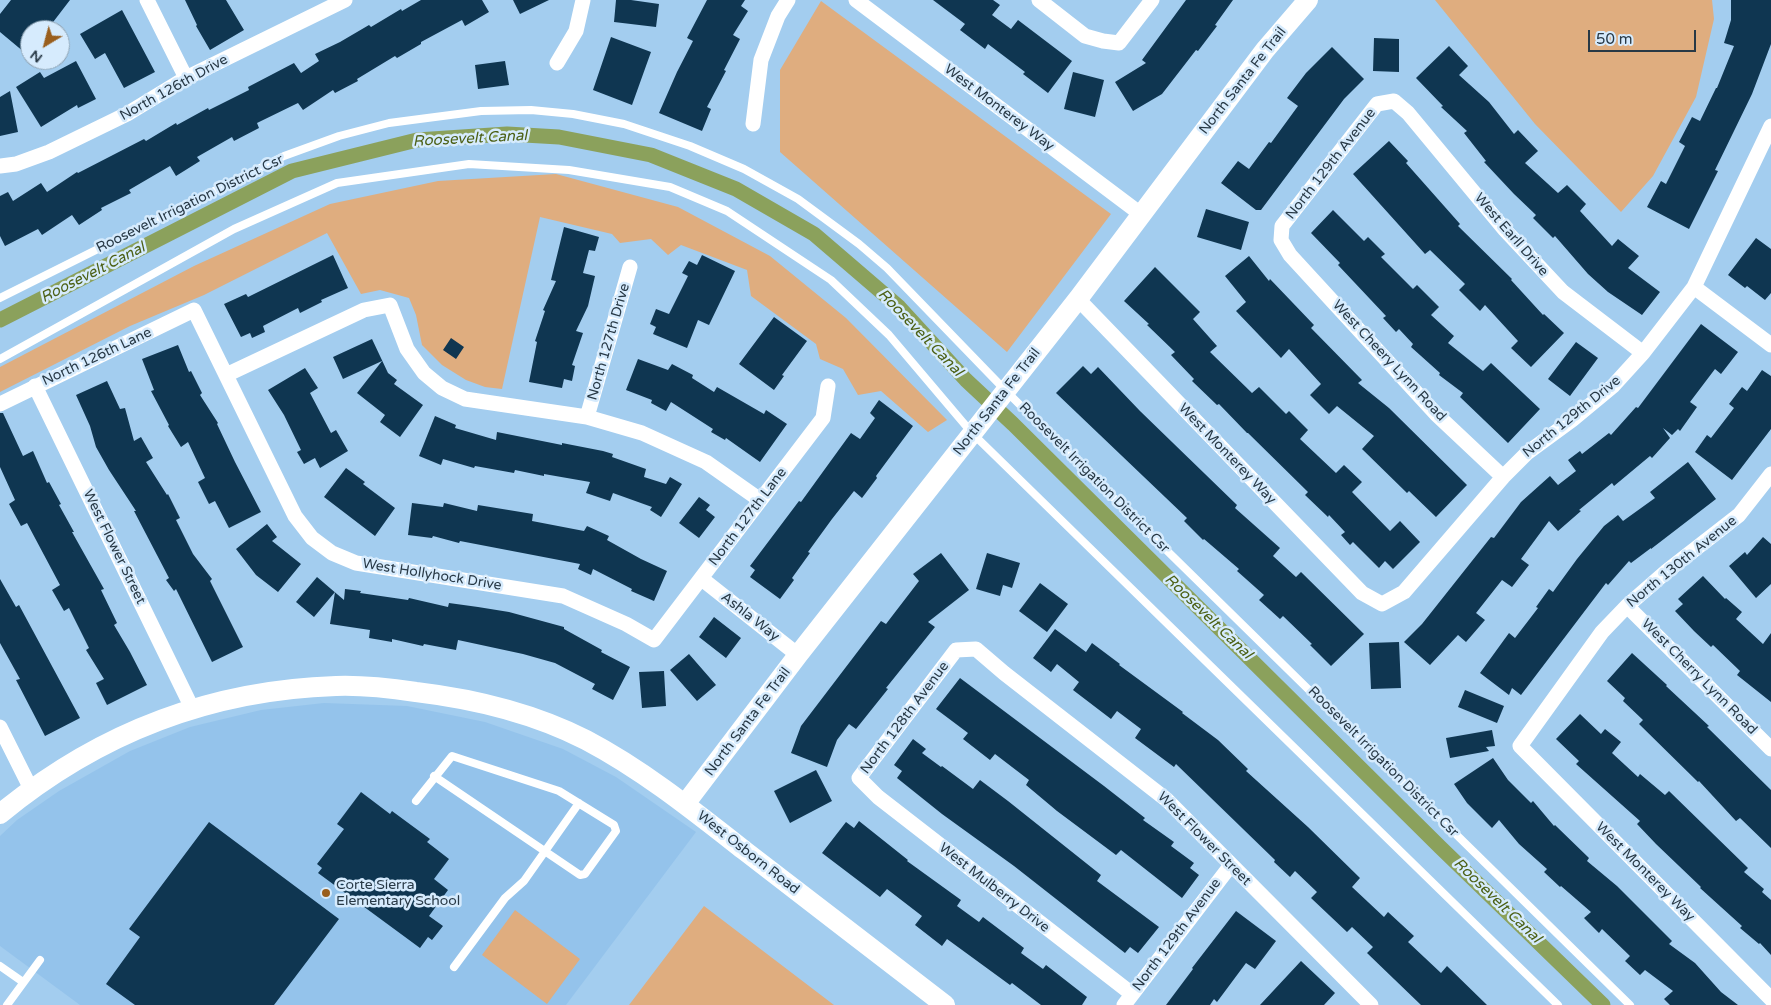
<!DOCTYPE html>
<style>
body{margin:0}
#map{position:relative;width:1771px;height:1005px;overflow:hidden;background:#a3cdef;font-family:"Varela Round",sans-serif}
canvas{display:block}
.north{position:absolute;left:20px;top:20px;width:50px;height:50px;box-sizing:border-box;background:#d6ebfd;border:1px solid #90a4b4;border-radius:50%;rotate:217deg;font-size:14px;font-weight:700;line-height:20px;text-align:center;color:#283946}
.north::after{content:'';display:block;margin:auto;width:18px;height:22px;background:#995e1d;clip-path:polygon(50% 0,100% 100%,50% 72%,0 100%)}
.scale{position:absolute;left:1588px;top:30px;width:108px;height:22px;box-sizing:border-box;border:2px solid #283946;border-top:0;padding-left:6px;font-size:15px;line-height:18px;white-space:nowrap;color:#283946;-webkit-text-stroke:4px #d6ebfd;paint-order:stroke}
</style>
<div id="map">
<canvas width="1771" height="1005"></canvas>
<div class="north">N</div>
<div class="scale">50 m</div>
</div>
<script>
const context = document.querySelector('canvas').getContext('2d');
context.lineJoin = 'round';
function paint(path, color) {
  context.fillStyle = color;
  context.fill(path, 'evenodd');
}
function strokePath(path, color, width, dash) {
  context.strokeStyle = color;
  context.lineWidth = width;
  context.lineCap = dash ? 'butt' : 'round';
  context.setLineDash(dash || []);
  context.stroke(path);
}
function write(font, color, halo, rows, align = 'center') {
  context.font = font + ' "Varela Round",sans-serif';
  context.lineWidth = 5;
  context.setLineDash([]);
  context.textBaseline = 'middle';
  context.strokeStyle = halo;
  context.fillStyle = color;
  for (const [text, x, y, turn = 0] of rows) {
    context.save();
    context.translate(x, y);
    context.rotate((+turn || 0) * Math.PI / 180);
    context.textAlign = isNaN(turn) ? turn : align;
    if (halo) context.strokeText(text, 0, 0);
    context.fillText(text, 0, 0);
    context.restore();
  }
}
const built = new Path2D(`
 M324,703L407,706L485,722L563,749L616,777L696,832L566,1005H80L0,946V836L17,820L59,791L130,751L190,727L261,710Z`);
const green = new Path2D(`
 M1435,0H1712L1714,19L1696,97L1653,176L1621,212L1535,124Z
 M821,1L1111,214L1007,352L780,152V70Z
 M556,174L678,207L770,256L846,318L947,420L928,432L881,391L858,395L843,369L820,359L816,344L751,296L747,270L681,245L668,255L651,239L620,243L612,234L540,217L502,389L485,387L466,380L442,365L422,345L416,315L409,298L380,290L361,294L327,233L204,295L130,326L0,392V367L194,266L330,204L438,181Z
 M704,906L834,1005H629Z
 M515,910L580,959L547,1004L482,955Z`);
const canal = new Path2D(`
 M0,320L292,171L417,140L507,134L559,137L651,155L736,189L814,234L899,307L966,380L1013,424L1440,847L1603,1005`);
const building = new Path2D(`
 M11,0H70L47,30H30V57L0,32V14Z
 M185,0H226L244,30L210,50L196,26L197,25Z
 M421,0H482L489,12L465,26L462,20L421,42V44L397,58L395,56L357,79L358,81L335,93L333,90L303,110L298,103L257,123L259,128L234,141L232,137L197,157L200,161L176,176L170,166L129,190L131,193L101,208L102,210L79,225L72,215L42,235L38,229L5,246L0,236V196L8,192L13,201L41,183L47,192L77,172L78,173L144,139L146,141L176,123L177,125L208,108L209,110L249,90L248,87L294,63L301,73L319,61L315,54L340,42L369,25L371,27L401,9L402,11Z
 M513,0H549L520,14Z
 M616,0H631L659,4L656,27L614,22Z
 M707,0H745L741,6L748,11L733,35L740,39L724,70L726,71L707,107L711,109L702,131L659,113L677,72L693,41L687,38Z
 M933,0H993L1000,5L992,15L1011,29L1018,20L1072,61L1048,93L1023,74L1025,72L988,44L985,49L960,30L965,24Z
 M1186,0H1233L1215,25L1217,26L1198,51L1196,50L1162,94L1133,111L1115,82L1146,63L1142,60Z
 M1731,0H1771V44L1752,94L1715,170L1718,171L1689,229L1647,207L1661,181L1666,184L1685,146L1679,142L1692,117L1700,121L1716,88H1717L1734,46L1724,43L1731,20Z
 M122,10L155,72L124,88L105,53L95,59L80,34Z
 M611,37L651,52L632,105L593,90Z
 M1374,38L1399,39V72L1373,71Z
 M1449,46L1468,66L1459,75L1489,102L1514,134L1518,130L1538,151L1525,163L1558,193L1567,185L1586,204L1580,211L1612,246L1618,239L1639,256L1628,268L1660,292L1642,315L1608,292L1588,274L1555,236L1553,238L1533,218L1536,215L1514,194L1484,162L1486,161L1464,133L1467,131L1441,107L1443,106L1416,78Z
 M1332,47L1364,79L1344,99L1261,210H1256L1221,183L1238,161L1249,169L1269,142L1271,143L1298,106L1287,98L1306,73Z
 M76,61L96,99L78,108L77,105L41,127L16,87L40,72L44,78Z
 M505,61L509,85L478,89L475,65Z
 M1073,72L1104,80L1095,117L1064,109Z
 M10,91L18,132L0,136V97Z
 M1389,141L1408,161L1406,163L1460,224L1458,226L1512,279L1511,280L1543,315L1544,314L1564,333L1531,367L1511,348L1518,341L1485,305L1480,311L1459,290L1465,284L1430,250L1425,254L1353,174Z
 M1206,209L1249,222L1241,250L1197,237Z
 M1333,210L1364,241L1368,237L1385,254L1381,257L1413,289L1417,285L1439,307L1431,315L1454,336L1448,343L1483,371L1491,363L1540,409L1508,443L1460,397L1463,393L1439,375L1440,373L1411,347L1413,344L1399,329L1396,332L1383,318L1386,316L1338,265L1340,263L1311,233Z
 M564,227L599,237L595,251L589,250L583,273L595,276L588,306L576,331L583,333L572,365L575,366L572,381L564,379L562,388L529,382L537,342L535,341L545,311L543,310L556,281L551,280Z
 M1756,238L1771,249V293L1765,300L1747,286L1745,288L1728,275Z
 M333,255L348,288L321,300L322,302L300,313L298,308L263,326L265,332L252,338L250,333L241,337L224,304L246,294L248,297Z
 M702,255L735,271L709,325L698,320L687,348L653,334L656,327L650,324L656,309L669,314L688,276L682,273L689,261L697,265Z
 M1249,256L1269,281L1270,279L1314,325L1311,328L1362,380L1358,383L1389,408L1467,485L1436,517L1409,491L1407,493L1362,449L1374,436L1337,406L1329,414L1310,395L1321,384L1289,349L1281,358L1236,311L1246,302L1225,276Z
 M1155,267L1200,312L1193,319L1217,346L1210,352L1252,393L1259,387L1286,414L1289,411L1308,430L1300,439L1336,473L1344,465L1362,482L1352,492L1390,531L1400,521L1420,542L1393,569L1385,561L1379,568L1353,542L1350,545L1341,535L1345,532L1329,515L1328,517L1305,495L1308,492L1248,433H1247L1219,404L1217,405L1192,381L1194,379L1171,355L1175,352L1147,325L1149,324L1124,301Z
 M774,317L807,341L782,375L784,376L774,390L739,364Z
 M1701,324L1738,352L1721,374L1715,369L1690,402L1697,407L1680,431L1678,429L1672,435L1663,428L1670,438L1652,458L1650,456L1614,486L1612,483L1579,510L1581,511L1558,531L1549,521L1521,559L1529,565L1512,587L1502,580L1476,613L1485,620L1466,642L1458,635L1430,665L1404,642L1422,624L1491,537L1494,538L1521,502L1550,476L1558,485L1576,471L1568,460L1580,451L1582,454L1609,433L1611,435L1636,407L1638,408Z
 M451,338L464,347L456,359L443,350Z
 M372,339L388,373L397,380L394,384L423,405L400,437L380,422L385,415L357,393L382,361L343,379L333,357Z
 M1576,342L1598,358L1570,396L1548,379Z
 M178,345L189,372L191,371L202,393L200,395L218,423L217,424L235,462L261,512L229,528L215,501L209,504L198,482L205,478L188,442L181,447L168,426L169,425L151,391L154,390L142,359Z
 M638,359L668,370L672,364L693,375L692,378L714,392L717,387L764,414L766,410L787,424L760,462L726,438L725,440L711,432L713,429L671,402L666,411L651,403L652,400L626,390Z
 M1083,366L1091,374L1098,367L1140,411L1237,505L1235,508L1280,548L1273,556L1296,577L1301,572L1364,634L1331,666L1310,645L1312,644L1283,616L1280,619L1259,600L1264,595L1237,571L1239,569L1204,539L1203,540L1184,521L1187,518L1056,393Z
 M305,368L318,388L310,393L331,433L336,430L348,451L320,468L315,458L304,464L297,452L301,450L284,415L268,390Z
 M1762,370L1771,376V429L1732,480L1695,452L1707,435L1711,438L1734,408L1729,404L1742,387L1747,391Z
 M107,381L120,409L125,408L134,441L141,437L153,458L146,462L167,495L168,494L180,518L176,520L193,554L212,579L210,581L243,647L212,662L176,589L174,591L166,580L169,578L134,511H136L109,470L96,447L90,426L76,395Z
 M879,400L913,426L876,476L877,478L862,498L854,491L832,519L808,552L810,553L792,578L794,580L780,599L750,577L755,570L750,566L799,501L801,502L851,433L860,439L875,418L870,413Z
 M0,413H3L23,456L33,451L47,483L49,482L61,504L59,505L74,532H72L104,589L101,590L117,623L114,625L130,652L147,685L107,705L96,683L104,679L86,650L89,648L69,608L64,611L52,590L60,585L27,523L21,526L9,504L15,500L0,467Z
 M435,416L456,425L455,428L496,440L497,432L562,445V443L603,451L613,454L612,457L646,469L644,477L666,484L670,477L682,484L661,517L650,510L652,507L613,493L610,501L586,493L590,482L544,474V476L515,470L514,473L475,466L474,468L443,459L441,465L419,456Z
 M1688,462L1716,499L1651,549V548L1631,563L1629,561L1608,585L1606,583L1521,695L1512,688L1509,695L1480,673L1509,633L1515,638L1538,608L1536,607L1549,589L1553,592L1577,559L1604,526L1618,515L1623,521L1655,498L1650,492Z
 M346,468L365,482L363,484L395,508L375,536L324,497Z
 M699,497L710,505L706,510L715,517L699,538L679,523Z
 M412,503L443,507L444,503L477,511L478,505L533,514L532,521L584,531L587,526L609,536L607,540L641,559L667,571L654,601L631,591L632,589L593,569L591,575L578,569L580,564L460,541L459,543L433,536L432,538L408,535Z
 M267,524L277,537L272,541L301,564L278,592L256,575L236,549Z
 M1763,537L1771,544V584L1756,598L1729,566L1745,552L1747,555Z
 M941,553L969,590L928,622L935,627L886,688L888,689L856,729L849,724L837,740L827,767L791,753L801,726L881,621L886,624L919,581L913,574Z
 M987,553L1020,563L1012,588L1003,585L1000,596L976,589Z
 M1703,576L1725,599L1726,598L1742,612L1736,619L1763,644L1771,633V702L1737,675L1740,671L1713,645L1711,647L1694,631L1675,611L1683,604L1678,599Z
 M317,577L344,600L345,589L361,591L360,593L408,600L409,598L448,607L449,603L478,607L509,612L564,627V629L602,650L601,652L630,667L613,700L592,689L595,684L555,663L523,654L458,640L456,650L424,644L423,646L392,639V642L369,638L370,630L330,624L335,592L314,617L296,602Z
 M0,579L16,607L19,605L80,718L45,736L16,680L20,679L0,643Z
 M1040,583L1068,604L1047,632L1019,611Z
 M714,617L741,638L726,658L699,637Z
 M1055,629L1086,652L1092,643L1120,664L1119,665L1183,712L1182,713L1218,740L1248,769L1246,771L1308,827L1360,878L1352,887L1384,917L1388,912L1414,936L1408,942L1441,973L1447,966L1487,1005H1421L1367,953L1373,947L1352,927L1347,932L1311,898L1317,892L1295,871L1290,877L1274,862L1275,860L1176,764L1174,767L1135,738L1141,729L1117,711L1111,719L1073,690L1079,682L1057,664L1051,672L1033,658Z
 M1399,642L1401,688L1371,689L1369,643Z
 M1632,653L1667,685L1666,686L1709,726L1707,727L1771,790V848L1740,818L1736,821L1699,781L1698,782L1639,724L1643,720L1623,701L1625,698L1607,681Z
 M689,654L716,685L697,701L670,670Z
 M664,671L666,706L642,708L639,672Z
 M960,678L1104,786L1145,818L1143,820L1174,842L1171,846L1194,863L1190,868L1199,875L1182,898L1121,850L1116,855L1057,811L1026,785L1029,780L995,754L990,760L963,739L968,733L936,709Z
 M1465,690L1504,706L1497,723L1458,707Z
 M1580,714L1601,734L1605,729L1621,742L1612,753L1638,777L1640,774L1665,795L1669,791L1748,868L1744,872L1764,889L1762,892L1771,900V955L1760,943L1759,944L1740,928L1742,926L1700,888L1701,887L1656,844L1637,824L1640,821L1576,764L1579,761L1556,739Z
 M1492,730L1495,746L1486,747L1489,751L1450,758L1446,738Z
 M913,739L926,749L922,753L941,767L942,766L973,789L980,780L1008,801L1101,875L1097,881L1159,927L1138,953L1130,947L1125,953L1014,866L942,814L897,778L902,771L894,765Z
 M1493,758L1508,780L1531,803L1533,801L1554,826L1555,825L1589,858L1587,861L1617,886L1672,941L1669,944L1695,963L1721,992L1738,1005H1670L1664,999L1673,991L1645,970L1640,975L1625,961L1630,956L1602,929L1599,933L1584,918L1591,912L1561,886L1560,887L1544,872L1547,869L1519,844L1499,820L1492,828L1467,803L1454,784Z
 M816,770L832,801L790,823L774,791Z
 M361,792L390,814L392,811L430,839L427,842L449,859L434,879L448,890L429,916L443,926L432,940L428,937L420,948L318,873L322,868L317,864L344,829L337,824Z
 M859,821L908,860L907,861L961,900L957,906L979,922L983,917L1024,948L1021,953L1043,969L1046,965L1087,997L1082,1005H1041L1012,983L1010,985L947,939L942,946L915,925L922,916L887,889L880,897L822,853L846,822L854,828Z
 M209,822L339,919L274,1005H135L106,984L140,937L129,929Z
 M1236,911L1276,941L1255,969L1246,963L1217,1002L1214,999L1210,1005H1166L1193,969L1192,968Z
 M1301,961L1335,993L1324,1005H1260Z`);
const lane = new Path2D(`
 M0,298L284,156L339,136L389,123L481,111L531,110L573,114L624,124L690,146L744,169L798,199L859,244L887,268L1006,391L1150,534L1630,1005
 M0,359L234,229L337,183L469,164L569,170L670,187L727,211L831,280L889,335L972,433L1558,1005
 M416,801L452,756L559,791L614,825L616,831L585,874L580,875L434,776
 M0,966L23,982
 M454,967L505,898L524,881L579,803
 M7,1005L40,960`);
const street = new Path2D(`
 M147,0L186,78
 M856,0L1142,215
 M1039,0L1085,36L1103,41L1119,43L1152,0
 M557,63L576,31L583,0
 M753,124L761,60L778,16L788,0
 M0,166L16,164L49,152L127,114L186,78L345,0
 M1694,287L1771,345
 M1078,299L1362,593L1382,604L1404,592L1503,477L1527,453L1572,420L1613,386L1643,353L1694,287L1771,126
 M226,375L364,310L390,305L407,349L424,373L442,388L465,399L587,417L642,433L706,462L760,500
 M35,386L192,708
 M0,404L194,310L295,516L312,538L332,553L356,563L563,596L626,624L654,640L823,418L828,386
 M587,417L630,267
 M1771,474L1739,515L1667,571L1627,606L1602,632L1520,746L1771,999
 M1503,477L1436,414L1290,255L1281,240L1282,226L1377,104L1394,101L1408,113L1505,230L1563,292L1643,353
 M702,579L798,655
 M1627,606L1771,749
 M0,727L31,789
 M1132,994L878,797L859,778L956,650L976,649L1004,673L1167,800L1371,1005
 M1124,1005L1231,865`);
const secondary = new Path2D(`
 M685,804L798,655L1078,299L1265,50L1308,0
 M0,814C97,734 210,690 336,686C363,685 389,688 416,692C475,699 533,713 586,740C643,770 694,811 745,851C812,902 878,954 945,1005`);
const markers = [
 [326,893,5,"#995e1d"]
];
const streetNames = [
 ["North Santa Fe Trail",1243,81,-52],
 ["North 126th Drive",174,88,-29],
 ["West Monterey Way",999,108,37],
 ["North 129th Avenue",1331,164,-52],
 ["Roosevelt Irrigation District Csr",190,204,-26],
 ["West Earll Drive",1511,235,49],
 ["North 127th Drive",609,342,-74],
 ["North 126th Lane",97,357,-25],
 ["West Cheery Lynn Road",1389,361,47],
 ["North Santa Fe Trail",997,402,-52],
 ["North 129th Drive",1572,417,-39],
 ["West Monterey Way",1227,454,46],
 ["Roosevelt Irrigation District Csr",1094,478,45],
 ["North 127th Lane",748,517,-53],
 ["West Flower Street",114,547,64],
 ["North 130th Avenue",1682,562,-39],
 ["West Hollyhock Drive",432,575,9],
 ["Ashla Way",750,617,38],
 ["West Cherry Lynn Road",1699,677,45],
 ["North 128th Avenue",905,718,-53],
 ["North Santa Fe Trail",748,722,-53],
 ["Roosevelt Irrigation District Csr",1383,762,45],
 ["West Flower Street",1204,839,45],
 ["West Osborn Road",748,853,38],
 ["West Monterey Way",1645,872,45],
 ["West Mulberry Drive",994,888,38],
 ["North 129th Avenue",1177,935,-53]
];
const poiNames = [
 ["Corte Sierra",336,885],
 ["Elementary School",336,901]
];
const waterNames = [
 ["Roosevelt Canal",470,139,-3],
 ["Roosevelt Canal",93,273,-27],
 ["Roosevelt Canal",920,333,46],
 ["Roosevelt Canal",1208,617,44],
 ["Roosevelt Canal",1497,901,44]
];
paint(built, '#94c3eb');
paint(green, '#dfad7f');
strokePath(canal, '#8ba15c', 15);
paint(building, '#0f3651');
strokePath(lane, '#fff', 8);
strokePath(street, '#fff', 15);
strokePath(secondary, '#fff', 20);
for (const [x, y, r, color] of markers) {
  const dot = new Path2D();
  dot.arc(x, y, r, 0, 2 * Math.PI);
  context.fillStyle = color;
  context.fill(dot);
  strokePath(dot, '#d6ebfd', 2);
}
write('14px', '#283946', '#d6ebfd', streetNames);
write('14px', '#283946', '#d6ebfd', poiNames, 'left');
write('italic 15px', '#4c6015', '#d6ebfd', waterNames);
</script>
